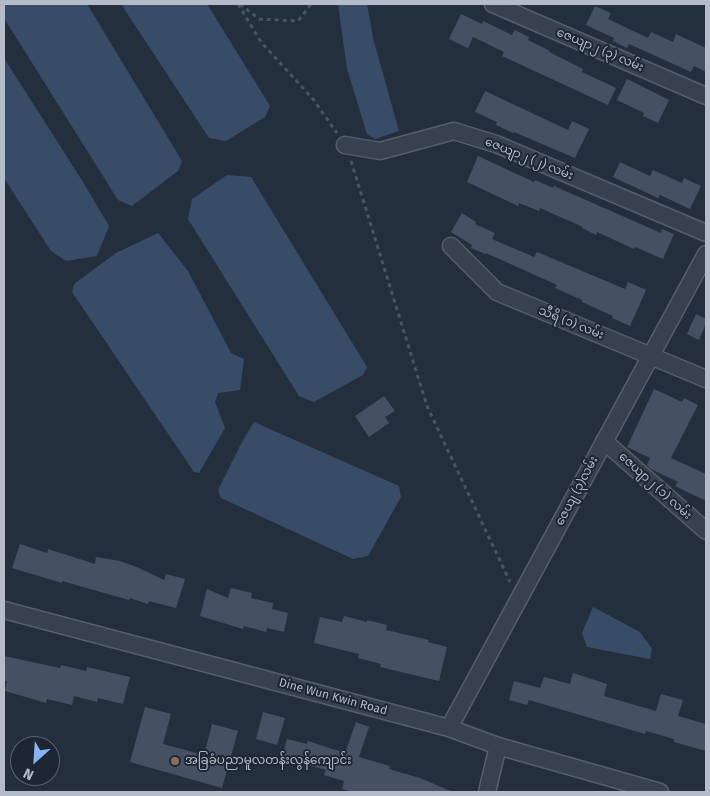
<!DOCTYPE html>
<meta charset="utf-8">
<style>
body{margin:0}
#map{position:relative;width:710px;height:796px;overflow:hidden;background:#242f3e;font-family:"Fira Sans",sans-serif}
canvas{display:block}
.frame{position:absolute;inset:0;border:5px solid #b4bcc9;pointer-events:none}
.north{position:absolute;left:10px;top:736px;width:50px;height:50px;box-sizing:border-box;background:#1d2633;border:1px solid #59626f;border-radius:50%;rotate:206deg;font-size:14px;font-weight:700;line-height:20px;text-align:center;color:#b4bcc9}
.north::after{content:'';display:block;margin:auto;width:18px;height:22px;background:#8ab4f8;clip-path:polygon(50% 0,100% 100%,50% 72%,0 100%)}
</style>
<div id="map">
<canvas width="710" height="796"></canvas>
<div class="frame"></div>
<div class="north">N</div>
</div>
<script>
const context = document.querySelector('canvas').getContext('2d');
context.lineJoin = 'round';
function paint(path, color) {
  context.fillStyle = color;
  context.fill(path, 'evenodd');
}
function strokePath(path, color, width, dash) {
  context.strokeStyle = color;
  context.lineWidth = width;
  context.lineCap = dash ? 'butt' : 'round';
  context.setLineDash(dash || []);
  context.stroke(path);
}
function write(font, color, halo, rows, align = 'center') {
  context.font = font + ' "Fira Sans","Noto Sans Myanmar",sans-serif';
  context.lineWidth = 4;
  context.setLineDash([]);
  context.textBaseline = 'middle';
  context.strokeStyle = halo;
  context.fillStyle = color;
  for (const [text, x, y, turn = 0] of rows) {
    context.save();
    context.translate(x, y);
    context.rotate((+turn || 0) * Math.PI / 180);
    context.textAlign = isNaN(turn) ? turn : align;
    if (halo) context.strokeText(text, 0, 0);
    context.fillText(text, 0, 0);
    context.restore();
  }
}
const water = new Path2D(`
 M4,4H87L182,161L178,171L132,206L118,200L4,18Z
 M121,4H207L270,106L265,117L226,141L209,138Z
 M338,4H367L373,38L399,131L375,139L367,134L347,69Z
 M4,58L83,182L109,226L97,256L66,261L51,251L4,178Z
 M227,175L251,177L367,367L363,375L314,402L299,396L188,219L192,199Z
 M158,233L188,271L231,353L244,359L240,390L218,393L215,402L225,428L199,473L194,472L72,292L74,284L116,253Z
 M254,422L399,486L401,497L368,556L353,559L221,498L218,490L243,440Z
 M593,607L640,632L652,649L650,659L587,647L582,633Z`);
const building = new Path2D(`
 M595,6L611,13L608,19L648,38L651,32L673,42L676,34L706,48V72L694,66L691,72L629,44L627,48L613,41L614,38L586,25Z
 M461,14L482,24L483,21L512,35L515,30L529,37L528,40L550,51L549,52L583,69L582,72L616,88L608,105L502,56L504,52L473,37L468,48L449,39Z
 M627,79L669,100L658,123L643,116L644,113L617,100Z
 M485,91L568,130L572,121L589,129L575,158L514,132L513,133L496,125L497,122L475,112Z
 M478,156L534,182L535,180L553,188L554,186L661,233L662,229L674,234L663,259L635,247L634,249L597,232L596,235L582,228L583,227L540,208L539,211L519,203L518,206L467,182Z
 M620,162L650,176L653,170L682,183L684,178L701,186L690,209L660,195L658,198L613,177Z
 M462,213L476,222L475,224L495,233L492,239L534,257L537,252L625,289L628,282L646,290L630,326L612,318L613,316L582,302V300L555,288L557,285L486,253L485,254L471,248L472,245L451,232Z
 M696,314L706,319V323L699,340L687,334Z
 M654,389L682,402L684,398L698,405L671,458L706,474V501L675,486L678,482L651,469L647,465L650,458L627,447Z
 M384,396L395,411L385,417L389,423L369,437L355,416Z
 M20,544L47,553L48,549L95,564L96,557L120,561L139,568L164,580L166,574L185,579L176,608L149,601L148,604L130,598L129,600L62,581V583L12,568Z
 M231,588L252,593L251,598L273,603L272,609L288,613L284,632L267,628L266,632L244,626L243,629L200,616L207,589L228,598Z
 M344,616L367,622V620L387,625L386,630L429,640L428,642L447,647L439,681L380,667L381,664L358,658L359,654L314,643L320,617L342,622Z
 M4,656L60,668L61,665L86,671L87,667L130,677L123,704L98,698L97,702L74,696L72,705L47,699L46,703L5,691L7,681H4Z
 M573,673L607,684L604,696L656,711L661,694L683,700L678,716L706,724V751L674,742V739L646,731L645,734L529,700L527,705L509,700L514,681L540,688L544,677L570,684Z
 M145,707L171,714L163,744L204,755L212,724L238,731L222,788L130,762Z
 M263,712L285,718L277,745L256,739Z
 M356,722L369,727L359,757L390,766L389,769L420,778L453,792H353L342,789L344,781L324,775L326,770L296,762L295,764L281,760L287,739L307,744L308,741L345,753Z`);
const path = new Path2D(`
 M238,4L261,42L313,99L337,133
 M240,4L259,19L298,21L311,4
 M351,161L427,406L510,582`);
const street = new Path2D(`
 M493,4L706,96
 M345,145L380,151L454,131L496,144L706,233
 M451,246L497,292L706,379
 M604,441L706,531
 M4,610L449,728L498,746L660,792
 M449,728L706,254
 M487,792L498,746`);
const markers = [
 [175,761,5,"#8d6e63"]
];
const streetNames = [
 ["ဇေယျာ၂ (၃) လမ်း",600,50,23],
 ["ဇေယျာ၂ (၂) လမ်း",529,159,22],
 ["သီရိ (၁) လမ်း",571,323,22],
 ["ဇေယျာ၂ (၁) လမ်း",655,486,42],
 ["ဇေယျ (၃)လမ်း",577,491,-62],
 ["Dine Wun Kwin Road",333,697,15]
];
const poiNames = [
 ["အခြခံပညာမူလတန်းလွန်ကျောင်း",185,761]
];
paint(water, '#394c67');
paint(building, '#455162');
strokePath(street, '#565f6c', 19);
strokePath(path, '#44595c', 3, [4, 4]);
strokePath(street, '#38414e', 16);
for (const [x, y, r, color] of markers) {
  const dot = new Path2D();
  dot.arc(x, y, r, 0, 2 * Math.PI);
  context.fillStyle = color;
  context.fill(dot);
  strokePath(dot, '#1d2633', 2);
}
write('12px', '#b4bcc9', '#1d2633', streetNames);
write('12px', '#b4bcc9', '#1d2633', poiNames, 'left');
</script>
